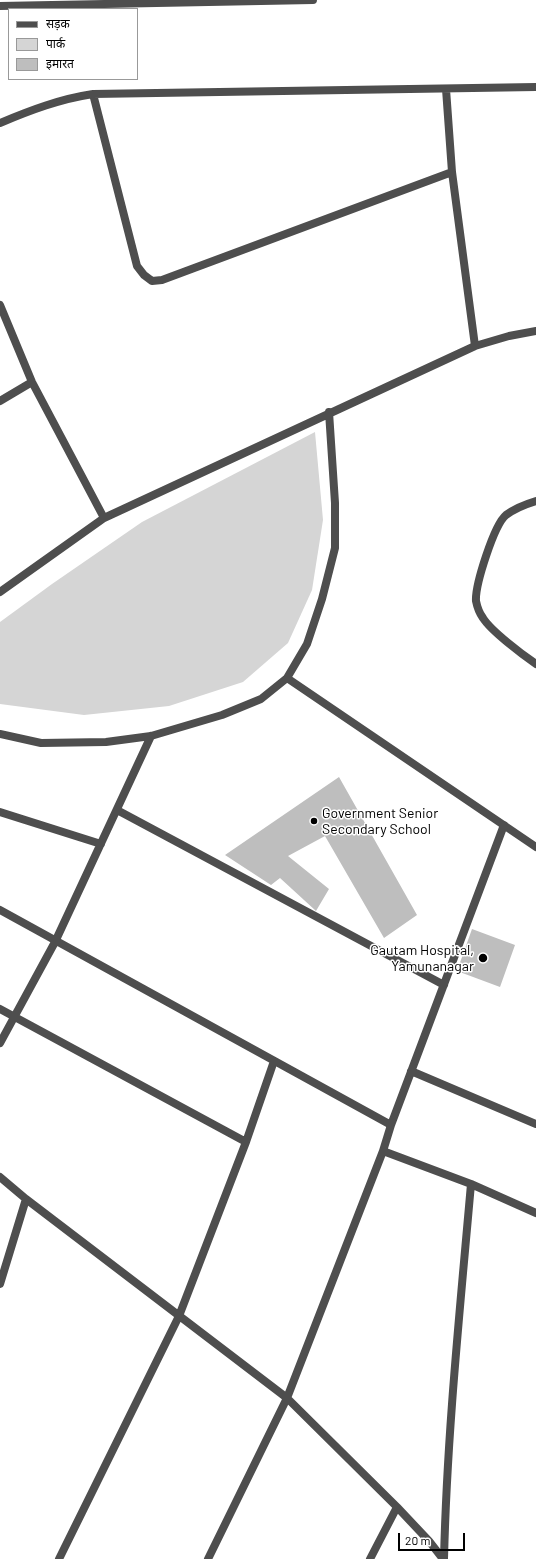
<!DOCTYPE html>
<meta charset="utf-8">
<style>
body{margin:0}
#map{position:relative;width:536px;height:1559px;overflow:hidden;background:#fff;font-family:Barlow,"Noto Sans Devanagari",sans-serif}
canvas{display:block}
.legend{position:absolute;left:8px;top:8px;width:130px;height:72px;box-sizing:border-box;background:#fff;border:1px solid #999;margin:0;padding:5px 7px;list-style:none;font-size:12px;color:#000}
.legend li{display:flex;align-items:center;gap:8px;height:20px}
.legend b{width:20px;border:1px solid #999}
.scale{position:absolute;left:398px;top:1533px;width:67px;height:18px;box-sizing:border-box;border:2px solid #000;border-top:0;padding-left:5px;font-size:12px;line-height:14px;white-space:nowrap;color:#000;-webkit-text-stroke:3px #fff;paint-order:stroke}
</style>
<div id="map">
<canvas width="536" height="1559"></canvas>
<ul class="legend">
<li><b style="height:5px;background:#4e4e4e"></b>सड़क</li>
<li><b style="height:11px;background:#d5d5d5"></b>पार्क</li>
<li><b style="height:11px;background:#bebebe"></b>इमारत</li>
</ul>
<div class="scale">20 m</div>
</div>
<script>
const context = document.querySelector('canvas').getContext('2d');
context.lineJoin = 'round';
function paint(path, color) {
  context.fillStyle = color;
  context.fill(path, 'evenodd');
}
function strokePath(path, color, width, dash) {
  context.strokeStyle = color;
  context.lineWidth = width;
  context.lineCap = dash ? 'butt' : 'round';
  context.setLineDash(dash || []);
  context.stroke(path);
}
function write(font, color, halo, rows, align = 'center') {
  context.font = font + ' Barlow,sans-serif';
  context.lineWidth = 3;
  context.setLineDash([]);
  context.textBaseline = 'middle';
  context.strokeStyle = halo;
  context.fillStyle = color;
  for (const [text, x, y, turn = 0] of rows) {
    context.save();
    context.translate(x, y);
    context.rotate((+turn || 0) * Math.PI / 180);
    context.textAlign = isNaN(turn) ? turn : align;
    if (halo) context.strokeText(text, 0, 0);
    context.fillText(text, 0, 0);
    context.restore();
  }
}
const green = new Path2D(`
 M315,432L323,520L312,590L288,643L243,682L169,706L84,715L0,704V622L52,584L142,522Z`);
const building = new Path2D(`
 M339,777L417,915L384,938L325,836L288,856L329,889L316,911L280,878L271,885L225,855Z
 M472,929L515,945L500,987L457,971Z`);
const street = new Path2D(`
 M0,6L313,0
 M446,89L452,172L475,346
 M93,94L137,266L144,275L152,281L162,280L452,172
 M0,123C31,110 60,99 93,94L536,87
 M0,305L32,382L104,518
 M0,401L32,382
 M536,501C526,504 514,509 506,515C494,525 475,585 476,601C477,606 480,614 483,618C491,631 523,655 536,664
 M0,592L104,518L475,346L509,336L536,331
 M287,678L536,847
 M0,734L41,743L106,742L151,736L222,715L261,699L287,678L307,644L322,599L335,548V503L329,412
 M117,810L444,985
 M0,812L101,844
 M0,910L391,1125
 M0,1009L246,1142
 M0,1043L55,942L151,736
 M411,1071L536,1124
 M383,1151L471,1184L536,1213
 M0,1177L26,1199L287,1398L397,1507L429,1541L443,1559
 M0,1284L26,1199
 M59,1559L179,1316L246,1142L274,1061
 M208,1559L287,1398L383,1151L391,1125L504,825
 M370,1559L397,1507
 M444,1559C447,1434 460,1309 471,1184`);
const markers = [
 [314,821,4,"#000"],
 [483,958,5,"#000"]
];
const poiNames = [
 ["Government Senior",322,813],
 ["Secondary School",322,829],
 ["Gautam Hospital,",474,950,"right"],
 ["Yamunanagar",474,966,"right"]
];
paint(green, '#d5d5d5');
paint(building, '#bebebe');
strokePath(street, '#4e4e4e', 8);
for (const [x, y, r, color] of markers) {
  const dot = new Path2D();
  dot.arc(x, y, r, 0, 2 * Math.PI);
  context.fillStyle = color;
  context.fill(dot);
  strokePath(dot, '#fff', 1.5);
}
write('14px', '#000', '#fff', poiNames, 'left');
</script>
